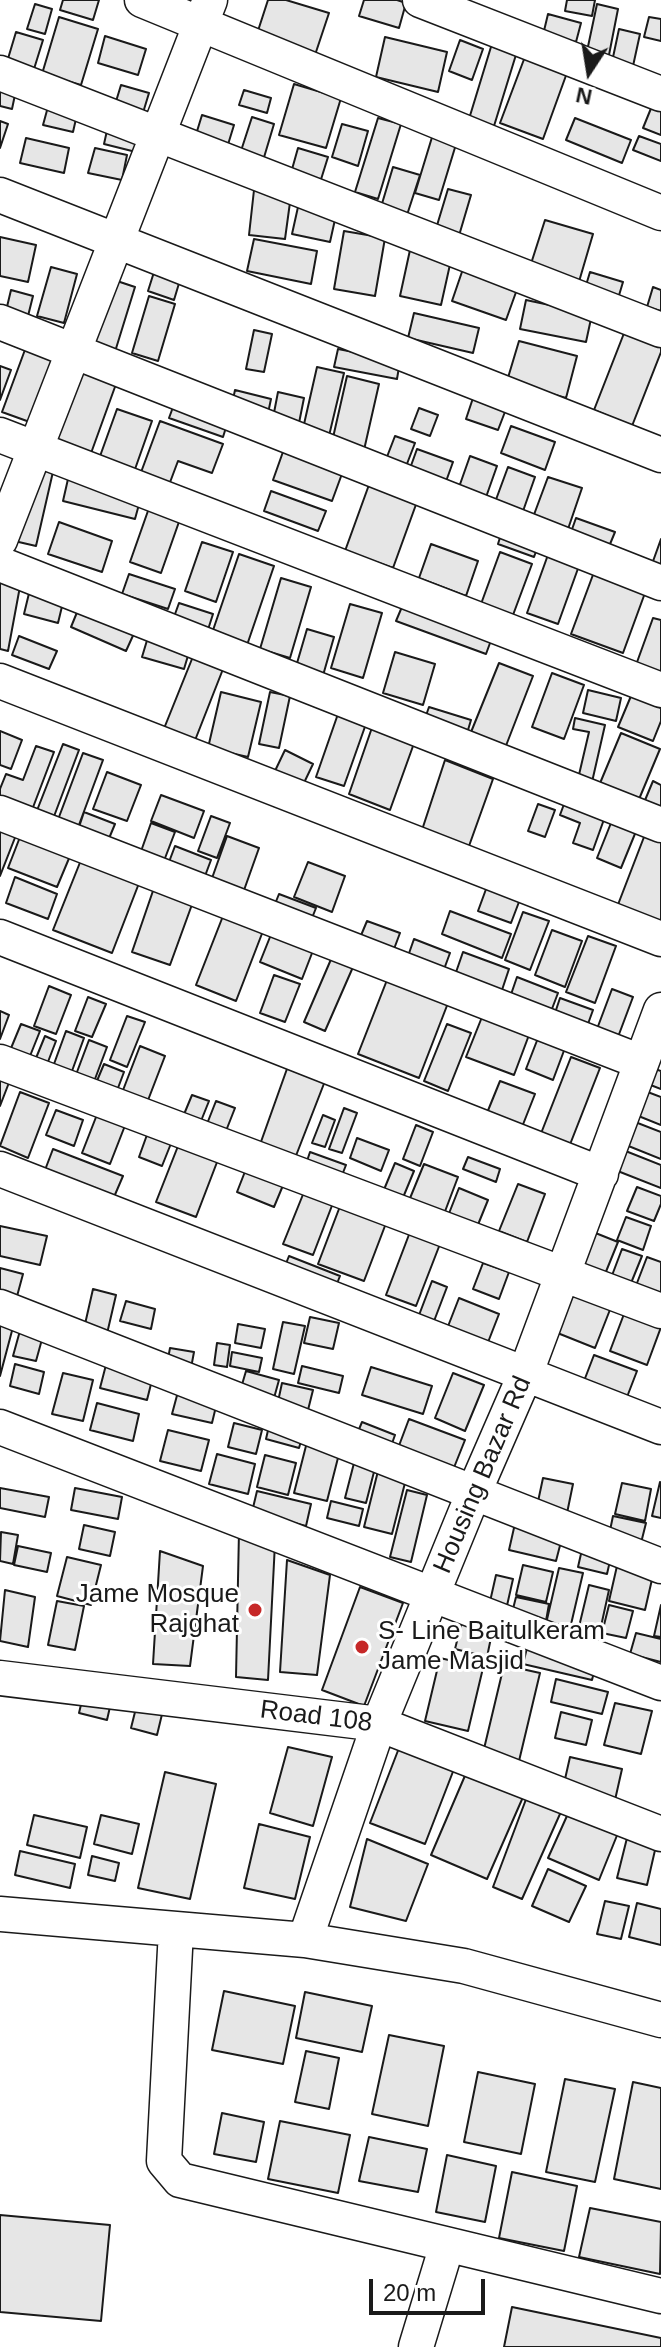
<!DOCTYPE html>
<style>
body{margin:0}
#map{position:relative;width:661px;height:2347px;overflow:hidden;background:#fff;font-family:Arial,sans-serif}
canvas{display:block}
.north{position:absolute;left:549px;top:32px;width:80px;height:80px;-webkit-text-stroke:6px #fff;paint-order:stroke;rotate:192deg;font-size:22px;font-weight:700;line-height:32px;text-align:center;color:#1a1a1a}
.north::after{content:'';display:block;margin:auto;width:28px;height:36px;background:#1a1a1a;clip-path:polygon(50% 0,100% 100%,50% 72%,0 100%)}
.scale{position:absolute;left:369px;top:2279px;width:116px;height:36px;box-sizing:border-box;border:4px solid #1a1a1a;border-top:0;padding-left:10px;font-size:24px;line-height:28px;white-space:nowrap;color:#1a1a1a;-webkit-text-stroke:6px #fff;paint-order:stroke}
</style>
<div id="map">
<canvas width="661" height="2347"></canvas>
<div class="north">N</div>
<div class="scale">20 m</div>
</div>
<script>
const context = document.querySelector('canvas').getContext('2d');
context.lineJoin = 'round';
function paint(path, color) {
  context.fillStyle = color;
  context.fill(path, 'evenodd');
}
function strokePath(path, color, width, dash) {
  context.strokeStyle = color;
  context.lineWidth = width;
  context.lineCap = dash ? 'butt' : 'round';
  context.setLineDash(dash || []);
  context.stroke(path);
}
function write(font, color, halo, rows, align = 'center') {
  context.font = font + ' Arial,sans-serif';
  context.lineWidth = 6;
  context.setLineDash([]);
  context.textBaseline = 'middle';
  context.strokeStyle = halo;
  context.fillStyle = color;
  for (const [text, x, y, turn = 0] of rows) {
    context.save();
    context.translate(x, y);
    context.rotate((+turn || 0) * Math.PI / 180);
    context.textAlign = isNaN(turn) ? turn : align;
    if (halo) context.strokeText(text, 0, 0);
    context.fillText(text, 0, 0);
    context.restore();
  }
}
const building = new Path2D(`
 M63,0H99L93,20L60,10Z
 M268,0H286L329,13L314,58L255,40Z
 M364,0H397L406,3L399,28L359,16Z
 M567,0H595L592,16L565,11Z
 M35,4L52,9L45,34L27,29Z
 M597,4L618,9L608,60L586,56Z
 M548,14L581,23L576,42L543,35Z
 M59,17L98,29L81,85L42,74Z
 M649,17L661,19V41L644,37Z
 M619,29L640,34L633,66L612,62Z
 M16,32L43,40L34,69L7,62Z
 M105,36L146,49L138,75L98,63Z
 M385,37L447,52L438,92L376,77Z
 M494,37L519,45L494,126L469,119Z
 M460,40L483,49L472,80L449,71Z
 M526,54L568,70L543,139L500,123Z
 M294,84L341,98L326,148L279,135Z
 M121,85L149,93L142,116L114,108Z
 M0,87L16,90L12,109L0,106Z
 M244,90L271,98L267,113L239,105Z
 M654,101L661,104V135L643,128Z
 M49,103L78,110L73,132L43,125Z
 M202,115L234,125L226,151L194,141Z
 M252,117L274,124L262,164L239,157Z
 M378,118L401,124L378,199L355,192Z
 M575,118L631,140L622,163L566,140Z
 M0,121L8,124L0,148Z
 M342,124L368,131L358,166L332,157Z
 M108,126L148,135L144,154L104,144Z
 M433,134L457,141L439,200L415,193Z
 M639,136L661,144V161L633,150Z
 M26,138L69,148L64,173L20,163Z
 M95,148L127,155L122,180L88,173Z
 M298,148L328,157L318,189L289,180Z
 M393,167L420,175L407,215L381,207Z
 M448,189L471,195L458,239L435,232Z
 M254,190L291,195L285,239L249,235Z
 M298,207L336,215L330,242L292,234Z
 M545,220L593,234L578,285L529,270Z
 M344,231L385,238L375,296L334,289Z
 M0,237L36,245L28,282L0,276Z
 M254,239L317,251L311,284L247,271Z
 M410,250L451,260L441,305L400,296Z
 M465,263L520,281L506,320L452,301Z
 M51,267L77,274L64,323L37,316Z
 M90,272L135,287L114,355L68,340Z
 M154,272L180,280L174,300L148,291Z
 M590,272L623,282L617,302L584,292Z
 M653,287L661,290V311L647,307Z
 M11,290L33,296L28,316L6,311Z
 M149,296L175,304L158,361L132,353Z
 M526,300L592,314L586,342L520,329Z
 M414,313L479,328L473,353L408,338Z
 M628,323L661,336V352L632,426L594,410Z
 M254,330L272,334L264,372L246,369Z
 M519,341L577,356L566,398L507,381Z
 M26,347L62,360L38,425L2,412Z
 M338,349L400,361L397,379L334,367Z
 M78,358L120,373L90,456L48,440Z
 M0,366L11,370L0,400Z
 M317,367L344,373L328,440L302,433Z
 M347,376L379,384L364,450L332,442Z
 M235,390L271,399L267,418L231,409Z
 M278,392L304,398L298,428L272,423Z
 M475,392L508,404L498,430L466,419Z
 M176,399L229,418L223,437L169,418Z
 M419,408L438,415L430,436L411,429Z
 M117,409L152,421L134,472L99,459Z
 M160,421L223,444L212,473L178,461L169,485L140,475Z
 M511,426L555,442L545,470L501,453Z
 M395,436L415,443L405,469L385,462Z
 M284,449L343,471L332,501L273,480Z
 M417,449L453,462L444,487L408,474Z
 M470,456L497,466L485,500L458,490Z
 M29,457L55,463L36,546L10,540Z
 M508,467L535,477L522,514L494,505Z
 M548,477L582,488L567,532L532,520Z
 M68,479L141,497L135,519L63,501Z
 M370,482L418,499L393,568L345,551Z
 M271,491L326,511L318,531L264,511Z
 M149,508L180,519L161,573L130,562Z
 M576,518L615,532L608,549L570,535Z
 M59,522L112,541L102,572L48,554Z
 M502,531L539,543L534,557L498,544Z
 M661,539V567L652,564Z
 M202,542L233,552L216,602L185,591Z
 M431,544L478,561L466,596L419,578Z
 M500,552L532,564L513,615L481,604Z
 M549,552L580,563L558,624L527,613Z
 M239,554L274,566L245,651L210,639Z
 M597,564L649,582L623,653L571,634Z
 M129,574L175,589L168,609L122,594Z
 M0,577L21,581L8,651L0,649Z
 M281,578L311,587L290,658L260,649Z
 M31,585L65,594L58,623L24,614Z
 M404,602L493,635L486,654L396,621Z
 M179,603L213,614L205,639L170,628Z
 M350,604L382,613L363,678L331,668Z
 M80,605L136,629L126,651L71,627Z
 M653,618L661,620V687L632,676Z
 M307,629L334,637L322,679L295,670Z
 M19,636L57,651L49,669L12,655Z
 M148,637L190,649L184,669L142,657Z
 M395,652L435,664L423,705L383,693Z
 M194,654L225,664L192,748L161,736Z
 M499,663L533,676L502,756L467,742Z
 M552,673L584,685L564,739L532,727Z
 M588,690L621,698L616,721L583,713Z
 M221,692L261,702L248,757L208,748Z
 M270,692L290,696L279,748L259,744Z
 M631,696L661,708V721L653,741L618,727Z
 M429,707L471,720L465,740L422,727Z
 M339,711L367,721L344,786L316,777Z
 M376,716L417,735L390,810L349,794Z
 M575,718L605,725L592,782L578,779L589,732L573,729Z
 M0,731L22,740L11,769L0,765Z
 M621,733L660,749L637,804L598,788Z
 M63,744L79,750L53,819L36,813Z
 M36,746L54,752L32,810L0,798V789L6,774L23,780Z
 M285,750L313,764L302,787L274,773Z
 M83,753L103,760L76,833L56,825Z
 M445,760L493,779L469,846L422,830Z
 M107,772L141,785L127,821L93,809Z
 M653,781L661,785V813L643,805Z
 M161,795L204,811L194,838L151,821Z
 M567,796L607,811L593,850L573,843L580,823L560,815Z
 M538,804L555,810L545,837L528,831Z
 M84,812L115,824L105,848L76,836Z
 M615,813L639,824L621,868L597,858Z
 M211,816L230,823L217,858L198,851Z
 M0,823L18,830L0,876Z
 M151,823L175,832L162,866L139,857Z
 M649,824L661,828V919L657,931L614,915Z
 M227,836L259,848L243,893L211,881Z
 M20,837L70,856L57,887L8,868Z
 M175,846L211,860L202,884L166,870Z
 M83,855L141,878L112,953L53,930Z
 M308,862L345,876L332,912L294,897Z
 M15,877L57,894L48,919L6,903Z
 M489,881L522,894L511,923L478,911Z
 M155,885L194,899L170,965L132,952Z
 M279,894L316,908L310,923L273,909Z
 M450,911L511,934L502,958L442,934Z
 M523,912L549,921L530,970L505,960Z
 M223,916L263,931L236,1001L196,985Z
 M367,921L400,933L391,957L357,945Z
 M552,930L582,941L565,987L535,975Z
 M272,932L314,948L302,979L260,962Z
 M588,936L616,946L595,1003L566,992Z
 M414,939L450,953L443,972L407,959Z
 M463,952L509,969L500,996L454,978Z
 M332,957L353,967L325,1031L304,1022Z
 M274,975L300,984L285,1022L260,1013Z
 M517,977L558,993L547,1022L507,1006Z
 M387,980L448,1003L419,1078L358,1054Z
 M49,986L71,995L56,1034L34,1026Z
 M612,989L633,997L618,1037L597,1029Z
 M88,997L106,1004L92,1037L75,1031Z
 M560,998L593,1010L584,1035L552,1022Z
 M0,1011L9,1015L0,1039Z
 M127,1016L145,1022L127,1067L110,1060Z
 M482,1017L529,1035L514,1075L466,1057Z
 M21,1024L40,1031L28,1061L9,1053Z
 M447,1024L471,1033L448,1091L424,1081Z
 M66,1031L84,1038L68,1082L50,1075Z
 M45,1036L56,1041L46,1067L34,1063Z
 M538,1038L565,1048L553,1080L526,1069Z
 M89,1040L107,1047L92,1087L74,1080Z
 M140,1046L165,1056L145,1108L120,1098Z
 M571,1057L600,1068L569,1147L540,1136Z
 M104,1064L124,1072L115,1096L94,1088Z
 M288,1066L325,1081L292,1166L257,1153Z
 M655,1069L661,1071V1089L648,1084Z
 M0,1077L10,1080L0,1106Z
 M500,1081L535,1094L522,1127L487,1113Z
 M645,1091L661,1097V1125L636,1115Z
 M20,1092L49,1103L28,1158L0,1146Z
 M192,1095L209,1101L197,1131L180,1124Z
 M216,1101L235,1108L224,1136L205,1129Z
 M344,1108L357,1113L342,1153L329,1149Z
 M56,1110L83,1120L74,1146L46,1135Z
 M98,1112L126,1123L110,1164L82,1153Z
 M323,1115L335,1120L325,1147L312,1143Z
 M630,1120L661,1132V1159L621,1143Z
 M416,1125L433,1132L420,1166L403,1159Z
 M148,1132L172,1141L162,1166L139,1157Z
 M357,1138L389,1150L381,1171L350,1158Z
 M180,1141L219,1157L196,1217L156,1202Z
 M618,1148L661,1165V1188L610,1168Z
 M53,1149L123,1176L114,1197L45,1170Z
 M310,1152L346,1165L339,1183L304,1170Z
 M468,1157L500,1169L496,1182L463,1169Z
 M395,1163L414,1171L402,1200L383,1192Z
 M424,1164L458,1177L441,1222L406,1208Z
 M246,1169L284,1183L274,1207L237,1192Z
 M518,1184L545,1194L527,1242L499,1231Z
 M637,1187L661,1196V1204L654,1221L627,1211Z
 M459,1188L488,1200L475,1232L446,1221Z
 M304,1192L333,1203L313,1255L283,1244Z
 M342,1201L388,1218L364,1281L318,1264Z
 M626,1217L651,1226L643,1250L617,1240Z
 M0,1226L47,1236L40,1265L0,1256Z
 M410,1232L440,1244L416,1306L386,1295Z
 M593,1232L618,1242L603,1279L579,1269Z
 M622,1249L642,1256L627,1293L608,1286Z
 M289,1256L340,1276L334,1291L283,1271Z
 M647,1257L661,1262V1307L632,1296Z
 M483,1263L509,1272L499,1299L473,1289Z
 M0,1268L23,1274L16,1300L0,1296Z
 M432,1281L447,1287L431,1329L416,1323Z
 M572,1287L613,1302L595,1348L555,1332Z
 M93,1289L116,1295L106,1338L83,1333Z
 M459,1298L499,1314L485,1350L445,1334Z
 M126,1301L155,1309L151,1329L120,1321Z
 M624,1314L661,1327L647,1365L610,1351Z
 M310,1317L339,1323L333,1349L304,1343Z
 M283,1322L305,1326L294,1374L273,1369Z
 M0,1323L13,1327L0,1376Z
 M238,1324L265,1329L261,1348L235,1343Z
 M21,1327L44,1332L36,1361L13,1356Z
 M217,1343L230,1345L227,1367L214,1365Z
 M170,1348L194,1352L191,1368L167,1364Z
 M232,1352L262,1358L259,1372L230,1366Z
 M594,1355L637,1371L627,1397L584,1381Z
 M107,1361L154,1372L147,1400L100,1388Z
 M15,1364L44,1372L39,1394L10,1386Z
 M302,1366L343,1376L339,1393L298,1383Z
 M371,1367L432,1386L423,1414L362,1395Z
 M246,1371L279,1380L274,1398L241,1388Z
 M63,1373L93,1380L83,1421L52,1414Z
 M453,1373L484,1385L465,1431L435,1418Z
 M282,1383L313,1390L306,1418L276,1411Z
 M179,1388L218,1398L212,1423L172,1414Z
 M97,1403L139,1414L133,1441L90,1430Z
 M409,1419L465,1440L449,1480L394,1459Z
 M362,1422L395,1435L389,1452L355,1439Z
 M234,1423L262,1430L256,1454L228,1447Z
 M269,1426L303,1434L299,1448L266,1439Z
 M168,1430L209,1440L201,1471L160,1461Z
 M308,1438L341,1446L327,1501L294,1493Z
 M217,1454L255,1464L248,1494L209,1484Z
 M265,1455L296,1463L288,1495L257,1487Z
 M354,1463L375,1468L366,1503L345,1498Z
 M379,1467L407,1475L392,1534L364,1527Z
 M543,1478L573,1484L566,1518L536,1511Z
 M660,1482L661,1483V1518L652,1516Z
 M622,1483L651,1489L645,1521L615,1514Z
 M0,1488L49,1497L45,1517L0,1508Z
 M75,1488L122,1497L118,1519L71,1510Z
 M407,1490L427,1495L411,1562L390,1557Z
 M257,1491L311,1504L306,1526L252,1512Z
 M331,1501L363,1509L359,1526L327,1518Z
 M613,1516L646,1523L640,1547L608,1540Z
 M516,1519L564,1530L556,1561L509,1550Z
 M84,1525L115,1532L110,1556L79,1549Z
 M239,1531L275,1543L268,1680L236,1677Z
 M1,1532L18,1535L13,1564L0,1561Z
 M583,1545L612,1552L607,1574L578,1567Z
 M18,1546L51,1553L47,1572L14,1565Z
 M160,1551L203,1566L190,1666L153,1664Z
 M67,1557L101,1565L91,1605L57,1596Z
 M287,1560L330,1575L317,1675L280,1672Z
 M523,1565L553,1572L546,1602L516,1595Z
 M617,1566L653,1575L645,1610L609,1601Z
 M559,1568L583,1573L569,1633L545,1628Z
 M496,1575L513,1579L506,1610L489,1606Z
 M589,1585L609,1590L598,1640L577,1635Z
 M360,1587L403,1603L364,1706L322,1690Z
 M5,1590L35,1597L28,1647L0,1641Z
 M516,1597L549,1604L546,1621L512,1613Z
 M57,1601L84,1606L75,1650L48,1645Z
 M609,1605L633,1611L626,1638L602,1633Z
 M661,1605V1637L654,1636Z
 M462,1621L493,1628L487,1657L455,1649Z
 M636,1633L661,1639V1662L630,1654Z
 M528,1644L597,1660L592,1680L523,1664Z
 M440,1658L483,1668L468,1731L425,1721Z
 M504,1665L540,1673L519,1761L483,1753Z
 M556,1679L608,1692L602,1714L551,1702Z
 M84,1692L112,1698L107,1720L79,1713Z
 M138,1700L164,1706L157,1735L131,1728Z
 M615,1703L652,1711L641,1754L604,1745Z
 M561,1712L592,1720L586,1745L555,1738Z
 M288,1747L332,1757L313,1826L270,1813Z
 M399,1748L454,1769L425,1844L370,1823Z
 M570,1757L622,1769L615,1800L563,1788Z
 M470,1764L527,1788L487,1879L431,1855Z
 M165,1772L216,1784L190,1899L138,1888Z
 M531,1786L564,1805L522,1899L493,1887Z
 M571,1807L620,1828L599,1880L548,1858Z
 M34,1815L87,1827L80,1858L27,1845Z
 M101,1815L139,1824L132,1854L94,1844Z
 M259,1824L310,1837L295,1899L244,1888Z
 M629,1830L658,1837L647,1885L617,1878Z
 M367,1839L428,1864L406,1921L350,1907Z
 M20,1851L75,1864L70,1888L15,1875Z
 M92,1856L119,1863L115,1881L88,1875Z
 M548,1869L586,1886L569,1922L532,1906Z
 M605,1901L629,1906L621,1939L597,1934Z
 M637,1903L661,1909V1945L629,1937Z
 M224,1991L295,2006L283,2064L212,2050Z
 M305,1992L372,2006L362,2052L296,2038Z
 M389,2035L444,2046L428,2126L372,2114Z
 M306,2051L339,2058L329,2109L295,2102Z
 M478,2072L535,2084L521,2154L464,2142Z
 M565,2079L615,2089L595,2182L546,2172Z
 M633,2082L661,2088V2189L614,2179Z
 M222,2113L264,2122L256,2162L214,2154Z
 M280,2121L350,2135L338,2193L268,2179Z
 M369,2137L427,2149L418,2192L359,2181Z
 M447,2155L496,2166L485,2222L436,2212Z
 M512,2172L577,2186L564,2251L499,2238Z
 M590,2208L661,2222L660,2274L579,2257Z
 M0,2215L110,2225L101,2321L0,2312Z
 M512,2307L661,2338V2347H504Z`);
const street = new Path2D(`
 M142,0L661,213
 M420,0L661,94
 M0,73L661,330
 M0,195L661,455
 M0,322L661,583
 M0,435L661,690
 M0,540L210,0
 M0,564L661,825
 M0,681L661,939
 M0,813L641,1062
 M0,937L601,1174
 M0,1062L661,1311
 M0,1169L661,1427
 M0,1307L661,1566
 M0,1427L661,1683
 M0,1678L379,1724L661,1834
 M0,1914L305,1940L464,1966L661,2020
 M176,1930L164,2161L180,2180L661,2296
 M305,1940L379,1724L474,1492L525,1375L661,1010
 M416,2347L447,2245`);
const markers = [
 [255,1610,8,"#c62828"],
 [362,1647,8,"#c62828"]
];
const streetNames = [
 ["Housing Bazar Rd",483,1475,-67],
 ["Road 108",316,1717,7]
];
const poiNames = [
 ["Jame Mosque",239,1595],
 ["Rajghat",239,1625],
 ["S- Line Baitulkeram",378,1632,"left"],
 ["Jame Masjid",378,1662,"left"]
];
paint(building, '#e6e6e6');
strokePath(building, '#1a1a1a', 2);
strokePath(street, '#1a1a1a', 37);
strokePath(street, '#fff', 34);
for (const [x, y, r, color] of markers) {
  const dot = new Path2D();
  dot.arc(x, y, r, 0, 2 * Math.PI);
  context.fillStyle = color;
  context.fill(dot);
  strokePath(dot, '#fff', 3);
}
write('26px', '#1a1a1a', '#fff', streetNames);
write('26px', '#1a1a1a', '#fff', poiNames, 'right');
</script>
